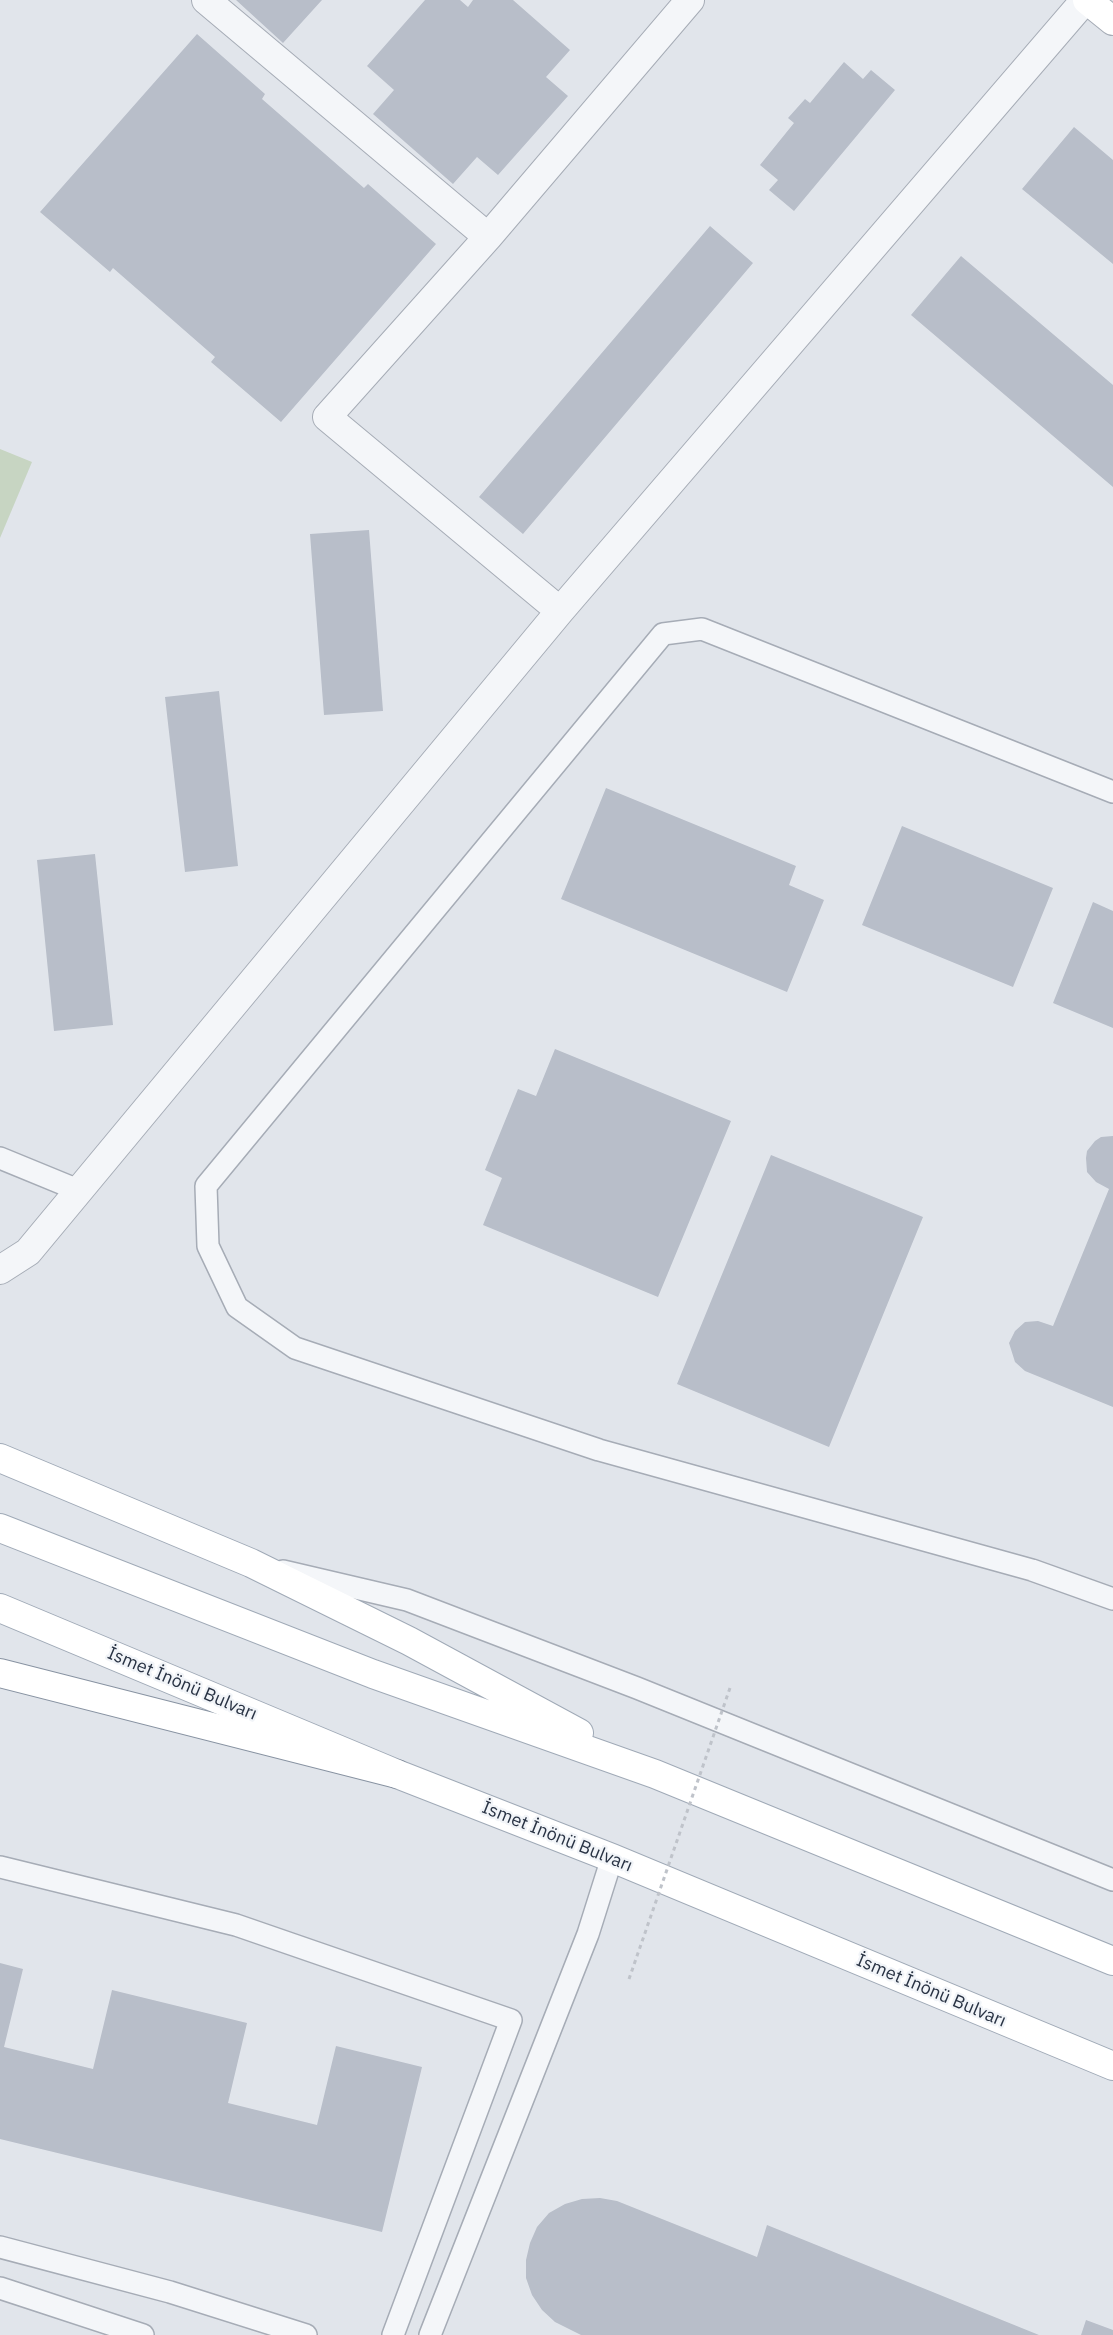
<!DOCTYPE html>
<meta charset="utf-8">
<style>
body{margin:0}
canvas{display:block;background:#e1e5eb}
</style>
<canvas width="1113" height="2335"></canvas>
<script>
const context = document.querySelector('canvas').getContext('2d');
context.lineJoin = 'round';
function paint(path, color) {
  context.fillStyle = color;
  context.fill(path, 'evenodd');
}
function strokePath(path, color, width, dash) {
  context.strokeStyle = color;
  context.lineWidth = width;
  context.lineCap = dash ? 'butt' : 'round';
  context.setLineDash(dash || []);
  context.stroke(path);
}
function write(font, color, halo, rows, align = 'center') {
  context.font = font + ' "IBM Plex Sans",sans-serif';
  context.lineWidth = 4.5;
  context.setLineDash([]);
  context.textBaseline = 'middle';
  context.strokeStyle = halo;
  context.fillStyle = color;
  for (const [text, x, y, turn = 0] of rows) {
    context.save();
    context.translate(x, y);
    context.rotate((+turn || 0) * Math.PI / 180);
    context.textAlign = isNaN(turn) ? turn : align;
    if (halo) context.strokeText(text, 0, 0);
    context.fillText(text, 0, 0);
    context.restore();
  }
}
const green = new Path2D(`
 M0,449L32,462L0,538Z`);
const building = new Path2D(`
 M236,0H322L283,43Z
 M425,0H460L468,7L473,0H513L570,50L546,77L568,96L498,175L477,157L453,184L373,114L394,90L367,66Z
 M197,34L265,94L262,99L364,188L368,184L436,244L281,422L211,362L215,357L113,268L110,272L40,212Z
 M844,62L863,79L871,70L895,90L794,211L769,190L778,180L760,165L794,123L788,118L805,99L810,103Z
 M1074,127L1113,160V264L1022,189Z
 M710,226L753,263L523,534L479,497Z
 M961,256L1113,385V487L911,315Z
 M369,530L383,711L324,715L310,534Z
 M219,691L238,866L185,872L165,697Z
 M606,788L796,866L789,885L824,900L787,992L561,899Z
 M902,826L1053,888L1013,987L862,925Z
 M95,854L113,1025L54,1031L37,860Z
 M1093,902L1113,911V1028L1053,1003Z
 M555,1049L731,1121L658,1297L483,1225L502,1178L485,1170L518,1089L536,1096Z
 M1113,1136V1407L1025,1371L1015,1362L1009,1343L1015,1331L1025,1322L1038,1321L1053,1326L1109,1189L1096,1182L1087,1172L1086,1158L1087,1151L1095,1141L1101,1137Z
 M771,1155L923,1217L829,1447L677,1384Z
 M0,1963L23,1969L4,2047L93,2069L112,1990L247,2023L228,2103L317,2125L336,2046L422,2067L382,2232L0,2139Z
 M600,2198L617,2201L757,2257L767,2225L1039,2335H581L555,2322L542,2310L532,2295L526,2278V2260L530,2243L537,2227L549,2213L565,2204L582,2199Z
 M1086,2320L1113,2330V2335H1081Z`);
const lane = new Path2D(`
 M1113,792L702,629L663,634L206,1186L208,1246L237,1307L295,1348L599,1450L1032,1570L1113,1599
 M0,1158L78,1190
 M283,1571L407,1600L637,1688L1113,1880
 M0,1867L236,1925L511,2020L393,2335
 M0,2247L170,2292L306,2335
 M0,2288L143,2335
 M430,2335L588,1934L612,1858`);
const street = new Path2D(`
 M206,0L488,237
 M560,611L327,417L488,237L690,0
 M0,1270L28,1252L560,611L1085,0`);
const secondary = new Path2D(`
 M1087,0L1113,21`);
const primary = new Path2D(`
 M0,1458L251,1563L409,1641L579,1733
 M0,1528L373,1674L655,1774L1113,1961
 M0,1608L397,1774L612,1858L1113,2066`);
const highway = new Path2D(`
 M0,1673L397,1774`);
const pathBridge = new Path2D(`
 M629,1979L730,1688`);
const streetNames = [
 ["İsmet İnönü Bulvarı",182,1684,23],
 ["İsmet İnönü Bulvarı",557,1837,22],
 ["İsmet İnönü Bulvarı",931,1991,23]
];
paint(green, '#c7d5c2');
paint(building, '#b8bec9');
strokePath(lane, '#a6acb6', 24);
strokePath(street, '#a6acb6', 30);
strokePath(secondary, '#a6acb6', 30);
strokePath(primary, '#a0aab7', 30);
strokePath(highway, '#8893a2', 30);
strokePath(lane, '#f4f6f9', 21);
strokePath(street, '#f4f6f9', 28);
strokePath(secondary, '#fff', 28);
strokePath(primary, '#fff', 28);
strokePath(highway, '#fff', 28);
strokePath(pathBridge, '#bfc3ca', 3, [4, 4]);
write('18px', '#293344', '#f1f4f8', streetNames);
</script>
